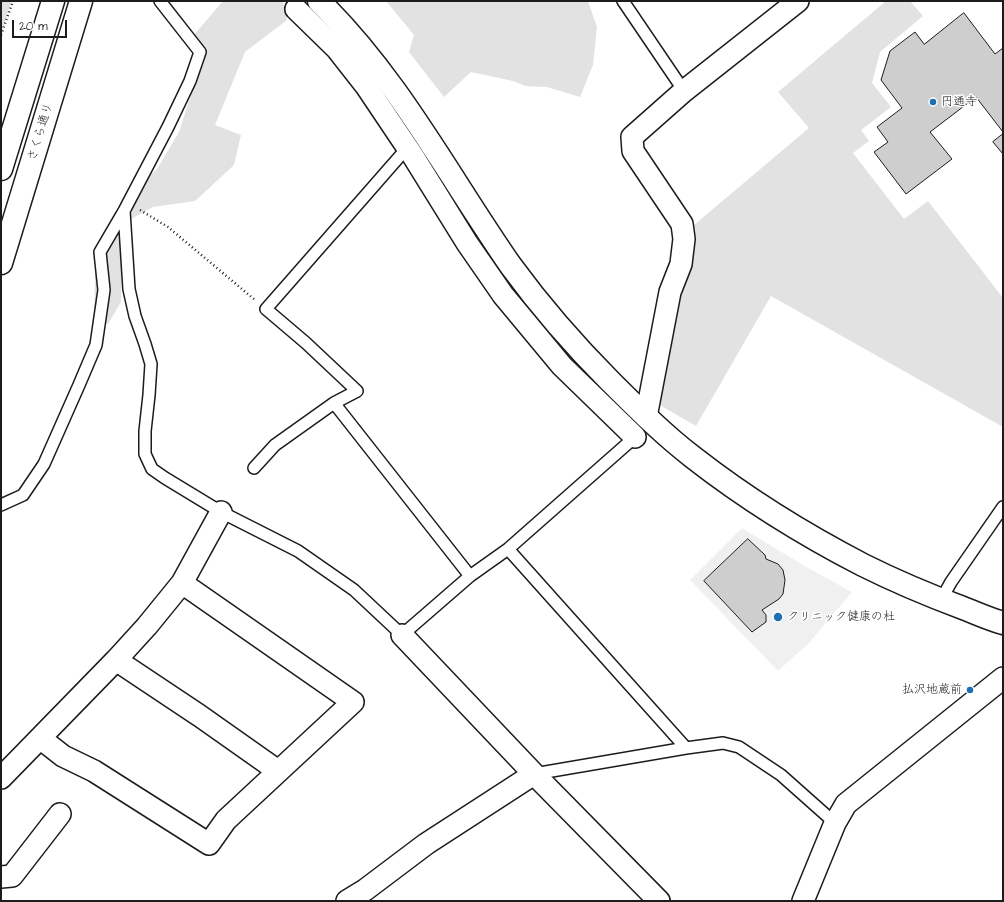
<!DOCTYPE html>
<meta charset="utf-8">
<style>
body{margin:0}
#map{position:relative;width:1004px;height:902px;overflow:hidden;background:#fff;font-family:"Architects Daughter",sans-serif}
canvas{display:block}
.frame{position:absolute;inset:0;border:2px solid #1c1c1c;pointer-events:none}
.scale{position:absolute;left:12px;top:20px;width:55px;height:18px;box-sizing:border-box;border:2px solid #1c1c1c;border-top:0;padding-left:5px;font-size:12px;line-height:14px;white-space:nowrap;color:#1c1c1c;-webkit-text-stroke:3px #fff;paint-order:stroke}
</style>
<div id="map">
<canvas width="1004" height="902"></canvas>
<div class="frame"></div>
<div class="scale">20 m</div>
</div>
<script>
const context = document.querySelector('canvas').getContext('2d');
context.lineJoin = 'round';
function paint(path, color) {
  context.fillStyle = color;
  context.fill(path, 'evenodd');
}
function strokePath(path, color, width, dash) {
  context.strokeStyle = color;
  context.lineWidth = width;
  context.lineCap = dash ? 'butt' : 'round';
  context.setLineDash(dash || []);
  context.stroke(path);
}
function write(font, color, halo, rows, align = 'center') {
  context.font = font + ' "Architects Daughter","Klee One",sans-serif';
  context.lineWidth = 3;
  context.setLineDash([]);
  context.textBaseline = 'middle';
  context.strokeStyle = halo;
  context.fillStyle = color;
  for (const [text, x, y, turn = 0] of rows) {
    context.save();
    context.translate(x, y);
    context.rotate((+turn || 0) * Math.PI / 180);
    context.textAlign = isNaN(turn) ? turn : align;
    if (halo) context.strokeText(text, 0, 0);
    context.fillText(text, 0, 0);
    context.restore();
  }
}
const built = new Path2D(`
 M742,528L803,565L852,592L809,643L778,671L690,580Z`);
const green = new Path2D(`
 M1,1H11L1,36Z
 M223,1H283L287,20L245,52L215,125L241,135L234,165L195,201L153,207L122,224L121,302L108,324L94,323L95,274L100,238L115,212L133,191L157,169L179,132L196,79L193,36Z
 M386,1H588L597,27L593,65L580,97L547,87L525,86L513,81L471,72L444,97L409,52L414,35Z
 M886,1H910L923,16L880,52L872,83L891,107L861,130L869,141L853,153L904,219L928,201L1003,298V427L771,296L696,426L658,404L694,225L809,128L778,92Z`);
const building = new Path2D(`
 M964,13L995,54L1003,48V132L976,97L930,132L952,159L906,194L874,152L888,142L877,127L902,108L881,80L890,51L915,32L924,44Z
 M1003,134V154L993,142Z
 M748,539L765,555L766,559L778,564L783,570L785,580L783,594L779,599L762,610L766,615V622L752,632L704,581Z`);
const path = new Path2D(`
 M1,35L13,1
 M140,210L168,227L255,300`);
const service = new Path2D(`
 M623,1L684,91
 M124,211L129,289L135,316L145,344L151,364L149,395L145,431V454L152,469L165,478L221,512L298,551L354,590L402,635L470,576L508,549L635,437L637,433
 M334,403L357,391L306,343L266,309L407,148
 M254,468L275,445L334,403L470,576
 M1,505L23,495L44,464L79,385L96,345L104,290L100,252L124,211L168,127L190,81L200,52L160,1
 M508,549L686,748
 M941,600L951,582L1003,507
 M534,774L686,748L723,743L739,747L781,775L835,823`);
const minor = new Path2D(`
 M296,9L337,49L366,86L413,156L467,243L503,295L562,366L635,437
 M646,417L670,292L681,264L684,239L682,224L633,151L632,137L684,91L798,1
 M402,635L534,774L659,901
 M116,660L200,716L278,771
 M40,738L63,756L94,771L209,844L226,820L353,702L182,583
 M1,778L116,660L147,626L182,583L221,512
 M1,877L12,876L60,814
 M347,901L365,890L426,844L534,774
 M803,901L835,823L846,804L1003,678`);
const tertiary = new Path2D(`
 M319,1C398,78 449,177 511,266C541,307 574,345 610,381C637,408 664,435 694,458C748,500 803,534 863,565C895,581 928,595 963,608C976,613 989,619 1003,623
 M1,169L53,1
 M1,263L81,1`);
const markers = [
 [933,102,4,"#1f6fb2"],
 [778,617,5,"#1f6fb2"],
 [970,690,4,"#1f6fb2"]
];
const poiNames = [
 ["円通寺",941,102],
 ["クリニック健康の杜",787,617],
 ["払沢地蔵前",962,690,"right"]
];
const streetNames = [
 ["さくら通り",41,132,-73]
];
paint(built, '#f0f0f0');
paint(green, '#e2e2e2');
paint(building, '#cecece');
strokePath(building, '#1c1c1c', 1);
strokePath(service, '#1c1c1c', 14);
strokePath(minor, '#1c1c1c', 24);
strokePath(tertiary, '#1c1c1c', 25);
strokePath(path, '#1c1c1c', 2.5, [1, 3]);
strokePath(service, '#fff', 11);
strokePath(minor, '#fff', 21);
strokePath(tertiary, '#fff', 22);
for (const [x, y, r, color] of markers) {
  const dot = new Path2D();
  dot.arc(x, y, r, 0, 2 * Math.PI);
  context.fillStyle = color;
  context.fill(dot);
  strokePath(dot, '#fff', 1.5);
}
write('12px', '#1c1c1c', '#fff', poiNames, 'left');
write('12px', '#1c1c1c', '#fff', streetNames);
</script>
